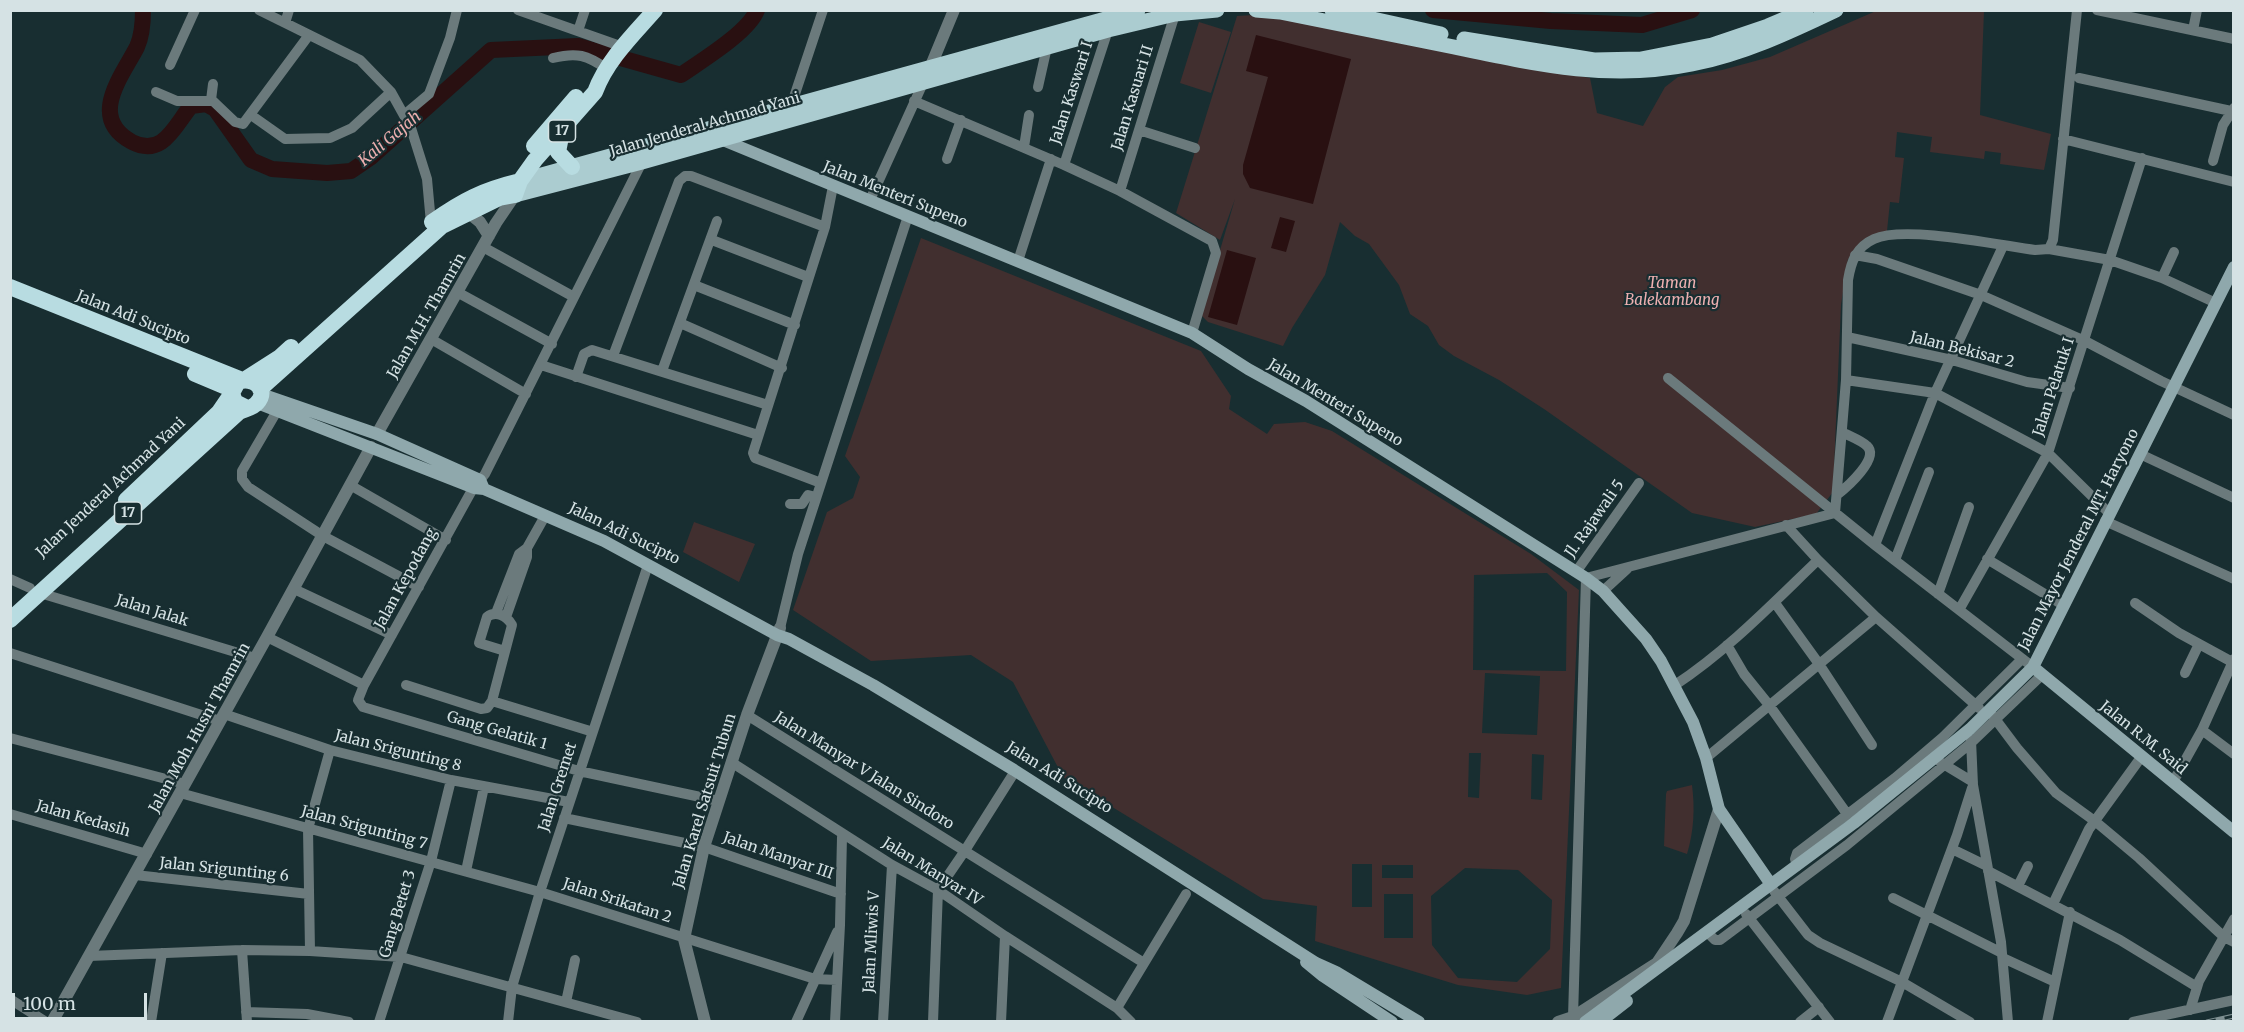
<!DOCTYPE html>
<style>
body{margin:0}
#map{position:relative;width:2244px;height:1032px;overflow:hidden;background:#182e31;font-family:Merriweather,serif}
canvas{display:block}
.frame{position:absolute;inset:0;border:12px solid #d5e2e4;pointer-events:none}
.scale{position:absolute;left:12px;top:993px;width:135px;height:27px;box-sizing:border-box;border:3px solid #d5e2e4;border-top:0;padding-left:8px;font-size:18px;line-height:21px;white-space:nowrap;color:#d5e2e4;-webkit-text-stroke:4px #182e31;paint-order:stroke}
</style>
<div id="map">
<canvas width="2244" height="1032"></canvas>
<div class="frame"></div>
<div class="scale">100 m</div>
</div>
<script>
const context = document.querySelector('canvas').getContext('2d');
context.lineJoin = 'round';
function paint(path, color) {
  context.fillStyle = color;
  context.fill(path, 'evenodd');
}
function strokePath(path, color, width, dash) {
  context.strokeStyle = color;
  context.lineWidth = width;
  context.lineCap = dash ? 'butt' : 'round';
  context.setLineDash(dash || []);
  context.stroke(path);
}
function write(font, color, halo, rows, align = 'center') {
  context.font = font + ' Merriweather,serif';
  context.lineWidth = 4.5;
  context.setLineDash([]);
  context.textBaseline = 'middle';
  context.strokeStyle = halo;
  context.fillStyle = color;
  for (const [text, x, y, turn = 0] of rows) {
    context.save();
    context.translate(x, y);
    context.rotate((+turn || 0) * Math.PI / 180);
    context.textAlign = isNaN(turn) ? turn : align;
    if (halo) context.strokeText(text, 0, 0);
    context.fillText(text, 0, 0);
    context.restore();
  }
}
const green = new Path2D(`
 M1876,11H1984L1980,115L2051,134L2044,170L2000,164L2001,153L1985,151L1984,159L1930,152L1932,137L1897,132L1895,157L1904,158L1899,203L1890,202L1887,231L1848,259L1841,305L1833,492L1816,514L1755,527L1692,513L1544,409L1499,380L1454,356L1439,345L1428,326L1410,314L1399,285L1369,244L1355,236L1340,222L1325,275L1292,328L1283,346L1208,322L1201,315L1235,199L1220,240L1176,213L1237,16L1253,15L1325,26L1590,78L1597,113L1643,126L1665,87L1678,77L1722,70L1770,57Z
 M1199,22L1231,32L1211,93L1180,83Z
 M921,238L1201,351L1231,396L1229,409L1267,434L1274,424L1305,422L1332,431L1531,554L1579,590L1561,988L1527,995L1458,985L1315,941L1317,906L1263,899L1063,777L1013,682L971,655L871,661L793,610L827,512L853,498L860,477L845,456ZM1547,573L1567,592L1566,671L1473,670L1474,575ZM1485,673L1540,676L1537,735L1482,733ZM1469,753H1481L1479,798L1468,797ZM1532,754L1544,755L1542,800L1531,799ZM1352,864H1372V907H1352ZM1382,865H1413V878H1382ZM1465,868L1518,870L1552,900L1550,949L1517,982L1458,978L1432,945L1431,896ZM1413,894V938H1384V894Z
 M694,522L755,544L739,582L683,552Z
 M1692,785C1695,808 1694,831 1687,854L1664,846L1666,794L1667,791Z`);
const water = new Path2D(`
 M1256,35L1351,59L1313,204L1250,188L1243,174V165L1268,77L1246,71Z
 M1280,217L1295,221L1286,252L1271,248Z
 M1227,250L1256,258L1237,325L1208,317Z`);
const river = new Path2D(`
 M143,10C143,22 142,36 137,47C122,76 87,118 132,142C163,158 175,125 191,106L206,104L215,109L251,160L272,169L327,173L351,171L370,158L491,50L578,46L681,75C701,61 749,32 757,10
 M1433,10L1551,21L1642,25L1692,10`);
const minor = new Path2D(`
 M259,10L360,60L391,92L411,128L427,179L431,223
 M518,10L623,47
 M2097,10L2234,39
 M285,23L289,10
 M2193,30L2197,10
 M578,31L585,10
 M553,58C577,52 587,55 607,69
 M170,65L195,10
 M2079,78L2231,111
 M1038,87L1047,47
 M156,92L177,101H213L235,122L243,124L309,35
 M211,100L213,84
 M914,101L1064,165L1120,191L1212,241L1216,253L1192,333
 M791,106L823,10
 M251,115L285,139L330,138L352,128L391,92
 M404,115L429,94L450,38L457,10
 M1139,130L1195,148
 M2063,139L2234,182
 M1024,147L1029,115
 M947,159L961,120
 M2213,161L2223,125L2234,108
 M642,162L485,474L471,492L364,685L358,700L363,707L579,771L719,801
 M1064,165L1108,30
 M1120,191L1175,14
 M870,200L924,81
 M712,240L808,277
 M483,247L574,297
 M2049,249L2110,260L2162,278L2216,303
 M1855,255L1877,259L1981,295L2085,341L2161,381L2234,415
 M1018,261L1051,159
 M2162,278L2174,252
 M694,285L795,325
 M457,292L552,344
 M680,323L782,368
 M1847,337L1952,360L2027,382L2070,388
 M431,339L526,394
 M613,356L679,181L685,176H691L825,227
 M541,365L758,435
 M662,371L717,221
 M576,377L584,354L592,350L768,405
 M1668,378L1875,545L2033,667
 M1846,380L1935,393L2048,453L2109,513
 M277,411L242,471V479L248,487L323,536L419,587
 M2140,454L2234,498
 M821,483L755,458L753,453L825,227L833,186
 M350,485L446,540
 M1838,494C1847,487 1880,458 1867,446C1861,440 1849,436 1842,432
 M790,504H802L808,495L816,497
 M1835,513L1846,380L1848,280C1851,262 1856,247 1874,239C1905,225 1998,245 2035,250L2049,249L2053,240L2077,10
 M2105,521L2234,579
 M1786,525L1818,560L1876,617L1979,708
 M1875,545L1935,393L2003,246
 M1987,559L2063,605
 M1895,560L1929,472
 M1576,572L1639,483
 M10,579L30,588
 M294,589L392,635
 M1603,591L1627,569
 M40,593L255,658
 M1938,594L1969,507
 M1775,603L1819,664L1872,745
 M2135,603L2179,633L2234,663
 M1959,610L2048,453L2142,158
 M496,613L519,554L527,548
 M506,617L527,557V548L545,516
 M780,628L798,554L908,216
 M267,637L364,685
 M1727,645L1744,674L1769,705L1850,818
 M505,651L479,643L487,617C496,610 507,616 512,625L492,701L590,731
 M10,653L220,721
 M2185,673L2199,644
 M406,685L481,709L487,708L492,701
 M1675,685C1728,650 1772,604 1818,560
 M224,714L330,750L451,780L569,802
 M747,715L1144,963
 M1993,716L2017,748L2056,793L2096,822L2139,858L2224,937L2234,942
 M2202,730L2234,754
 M10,738L185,784
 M1971,740L1973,785L2001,942L2008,1022
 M1706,758L1876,617
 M731,762L892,865L938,890L1005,936L1117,1008L1131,1022
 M1940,762L1973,782
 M2173,782L2202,730L2234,659
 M180,793L540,892L815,979L837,980
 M10,814L147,854
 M564,818L704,847L841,894
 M1952,849L1987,866
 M1797,866L1795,859L1797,853L1895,778L1943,737L2022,659
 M466,871L484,787
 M1988,871L2120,940L2197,987
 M135,875L309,894
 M2018,886L2028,866
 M1774,891L1808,935L1820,943L1902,982L1970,1022
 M1893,898L2002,953
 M2053,904L2089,829L2142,756
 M1746,914L1830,1022
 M1707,932L1715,940H1720L1847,845L1971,743L2042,675
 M242,950L247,1022
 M310,951L308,829L330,750
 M89,956L242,950L310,951L401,957L637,1022
 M2003,958L2055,982
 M10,999L46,1022
 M566,1002L575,960
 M1117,1008L1186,894
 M2190,1010L2199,981L2234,919
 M246,1012L307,1014L349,1022
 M1573,1017L1586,578L1835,513
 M151,1022L162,953
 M379,1022L431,861L451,780
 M508,1022L512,987L540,892L648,565
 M796,1022L837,932
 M835,1022L840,925L842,837
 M883,1022L892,865
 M933,1022L938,890L964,852L1012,776
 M1001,1022L1005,936
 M1800,1022L1819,1007
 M1887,1022L1957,835L1972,788
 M2047,1022L2070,912
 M2133,1022L2234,1000`);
const tertiary = new Path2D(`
 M930,68L954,10
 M469,213L480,222L489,236
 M377,434L496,223L515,195
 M52,1022L267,637L371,447
 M705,1022L684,939L704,847L747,715L780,628
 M1558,1022L1573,1017L1657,963L1677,933L1684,921L1719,809`);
const secondary = new Path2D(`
 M718,138L1192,333L1248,369L1306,401L1586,578L1603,591L1646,639L1661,661L1693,722L1706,758L1719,809L1770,883
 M261,394L377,434L480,480L484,489
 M257,403L474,488L484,489L604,541L777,635L789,639L873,685L1014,770L1316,963L1336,972L1419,1022
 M2033,667L2234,832
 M1306,962L1323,976L1392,1022
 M1585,1022L1854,823L1970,729L2033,667L2234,267
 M1600,1022L1627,1001`);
const primary = new Path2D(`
 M1256,10L1280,12C1338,24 1396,35 1454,47C1535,64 1610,81 1692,64C1743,54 1790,32 1836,10
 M1332,10L1441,34
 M1464,39L1594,60L1641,59L1712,45L1768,26L1806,10
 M520,181L1138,10
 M515,195L642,162L1108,30L1175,14L1217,10`);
const trunk = new Path2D(`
 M562,132L558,152L572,167
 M534,146L576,97
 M432,222C463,200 483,190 520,181
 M10,287L242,380
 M195,374L233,390
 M244,380L280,357L291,347
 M260,389L442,226L499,198L515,195L520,181L535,160L595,92C607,60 633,35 655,10
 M126,500L219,412L232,393
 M10,620L239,412C245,409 253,408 257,403C270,389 252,376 238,382L232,393L235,402L247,408`);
const rail = new Path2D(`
 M2207,1022L2234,1016`);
const shields = [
 [562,131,27],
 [128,513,27]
];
const shieldNames = [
 ["17",562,131],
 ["17",128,513]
];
const streetNames = [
 ["Jalan Kaswari I",1072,93,-72],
 ["Jalan Kasuari II",1133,98,-73],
 ["Jalan Jenderal Achmad Yani",705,125,-16],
 ["Jalan Menteri Supeno",895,195,22],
 ["Jalan M.H. Thamrin",427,316,-60],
 ["Jalan Adi Sucipto",133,318,22],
 ["Jalan Bekisar 2",1962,350,14],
 ["Jalan Pelatuk I",2054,387,-72],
 ["Jalan Menteri Supeno",1335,403,31],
 ["Jalan Jenderal Achmad Yani",111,488,-43],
 ["Jl. Rajawali 5",1595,519,-55],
 ["Jalan Adi Sucipto",624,534,26],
 ["Jalan Mayor Jenderal MT. Haryono",2079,540,-63],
 ["Jalan Kepodang",406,579,-61],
 ["Jalan Jalak",152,611,17],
 ["Jalan Moh. Husni Thamrin",200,728,-61],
 ["Gang Gelatik 1",497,731,16],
 ["Jalan R.M. Said",2143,738,39],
 ["Jalan Srigunting 8",398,751,14],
 ["Jalan Manyar V Jalan Sindoro",864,771,32],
 ["Jalan Adi Sucipto",1059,778,32],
 ["Jalan Gremet",558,787,-72],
 ["Jalan Karel Satsuit Tubun",705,801,-73],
 ["Jalan Kedasih",83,819,16],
 ["Jalan Srigunting 7",364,828,15],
 ["Jalan Manyar III",778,856,19],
 ["Jalan Srigunting 6",224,870,6],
 ["Jalan Manyar IV",932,872,32],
 ["Jalan Srikatan 2",617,901,18],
 ["Gang Betet 3",398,914,-73],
 ["Jalan Mliwis V",872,942,-87]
];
const parkNames = [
 ["Taman",1672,284],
 ["Balekambang",1672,301]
];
const waterNames = [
 ["Kali Gajah",390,139,-40]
];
paint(green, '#412f2f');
paint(water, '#291011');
strokePath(river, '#291011', 16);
strokePath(minor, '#6b7a7c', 10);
strokePath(tertiary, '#6b7a7c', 12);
strokePath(secondary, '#8fa8ac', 12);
strokePath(primary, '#abccd0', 15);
strokePath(trunk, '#b8dce1', 16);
strokePath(rail, '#7f9092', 5);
strokePath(rail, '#182e31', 3, [9]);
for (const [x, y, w] of shields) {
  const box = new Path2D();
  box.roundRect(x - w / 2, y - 11, w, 22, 4.5);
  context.fillStyle = '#182e31';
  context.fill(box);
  strokePath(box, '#d5e2e4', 1.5);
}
write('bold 14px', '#d5e2e4', null, shieldNames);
write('15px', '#d5e2e4', '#182e31', streetNames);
write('italic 15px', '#eeb0b1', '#182e31', parkNames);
write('italic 16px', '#eaadad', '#182e31', waterNames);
</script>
